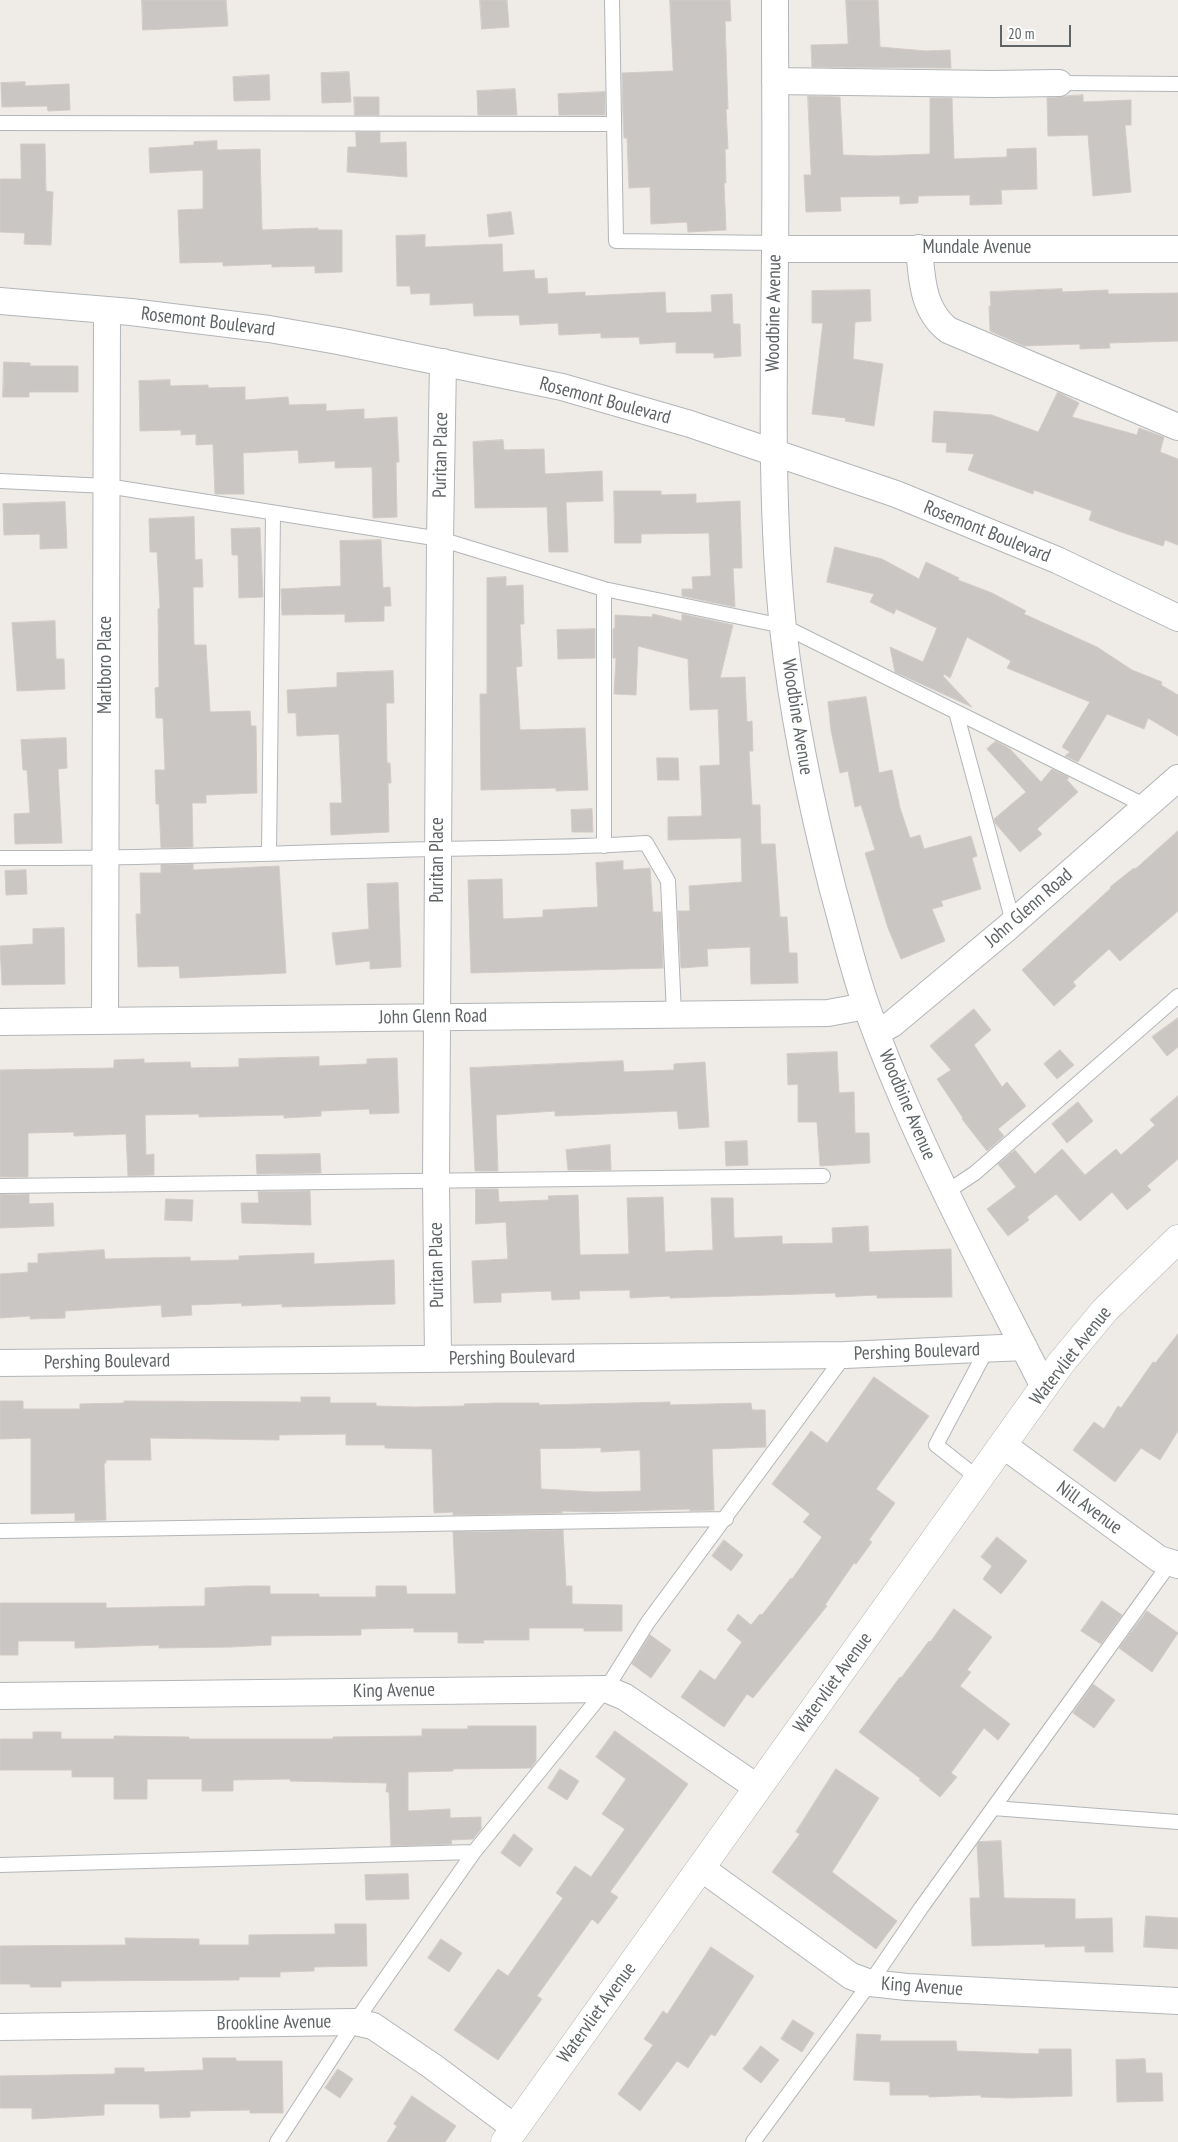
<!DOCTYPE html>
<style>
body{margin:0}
#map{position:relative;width:1178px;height:2142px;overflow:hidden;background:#efebe7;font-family:"PT Sans Narrow",sans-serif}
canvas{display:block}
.scale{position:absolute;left:1000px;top:25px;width:71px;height:22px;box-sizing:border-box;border:2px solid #5f6466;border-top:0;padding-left:6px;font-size:15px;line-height:18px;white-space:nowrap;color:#5f6466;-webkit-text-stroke:4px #fff;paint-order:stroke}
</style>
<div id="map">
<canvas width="1178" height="2142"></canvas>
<div class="scale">20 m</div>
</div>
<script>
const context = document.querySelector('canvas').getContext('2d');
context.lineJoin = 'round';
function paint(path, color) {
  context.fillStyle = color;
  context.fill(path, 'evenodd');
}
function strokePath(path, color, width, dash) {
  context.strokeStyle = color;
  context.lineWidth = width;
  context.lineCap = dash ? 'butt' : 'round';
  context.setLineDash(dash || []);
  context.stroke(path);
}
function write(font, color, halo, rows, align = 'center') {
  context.font = font + ' "PT Sans Narrow",sans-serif';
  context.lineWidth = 4.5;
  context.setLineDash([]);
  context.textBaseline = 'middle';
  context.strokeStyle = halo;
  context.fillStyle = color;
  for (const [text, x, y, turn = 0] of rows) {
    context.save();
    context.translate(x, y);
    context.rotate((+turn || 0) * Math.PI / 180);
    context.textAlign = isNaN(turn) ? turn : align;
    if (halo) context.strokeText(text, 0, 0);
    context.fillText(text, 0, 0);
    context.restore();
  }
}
const building = new Path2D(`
 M142,0H226L228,26L143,30Z
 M480,0H507L509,27L482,29Z
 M670,0H730L731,21H725L728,109H726L728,149H725L726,183H724L726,230L688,232L687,222L651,224L650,187L629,188L627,138H624L623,116L622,73L673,71Z
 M846,0H878L880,47L926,51L950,50L951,68L812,67L811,45L848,44Z
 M349,72L351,102L322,103L321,73Z
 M269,75L270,100L234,101L233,77Z
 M25,82V86L69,84L70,110L48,111L47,106L2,107L1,83Z
 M515,89L517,115H478L477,91Z
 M605,92V115H559L558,94Z
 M1083,95V102L1131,100V125H1125L1131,192L1093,196L1088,135L1048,136L1047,98Z
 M808,96L840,97L843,155L876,156L930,154V98H952L954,159L1007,157V149L1036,148L1037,189L1001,190L1002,204L970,205V195L918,196V203L900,204V196L840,197L841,211L806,212L804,175H811Z
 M354,97H379V115H355Z
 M356,132H380V143L406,142L407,177L347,172L348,147H356Z
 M217,141V150L260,149L262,230L318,228V230H342V272L315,273V266L272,267V264L223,266V262L180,263L178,210L203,209V170L150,173L149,148L194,145V142Z
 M21,144H45L46,191L53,192L51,245L24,244L25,233L0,232V179H21Z
 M511,212L514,234L489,237L487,215Z
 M425,235V247L502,244L503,272L534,270L535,279L547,278L548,294L585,292V296L665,292L666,313L712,312L711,295L732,294L733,324H740L741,356L714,358V353H676V342L640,344L639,337L601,338V333L559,335L558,323L520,325L519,315L474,316L473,303L430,305V293L411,294L410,286H397L396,236Z
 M1062,289V292L1108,290V294L1178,293V341L1109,343L1110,348L1080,349V344L1024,346L990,331L989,306H991L990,292Z
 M870,290L871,321L855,322L853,359L883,364L874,426L845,421L846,418L812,414L823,323H812V291Z
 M4,362L30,363V366H78V392H29V397H3Z
 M170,380V386L208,385V388L245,387V400L288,397L289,405L326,404V411L364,409V419L397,417L399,462H396L397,517L373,518L372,467L335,468V461L299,463L298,450L243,453L244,494H215L213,444L196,445V434L181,435V430L140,431L139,381Z
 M1058,392L1079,403L1072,417L1137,435L1139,428L1164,437L1160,452L1178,459V545L1165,540L1163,546L1121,532L1089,520L1092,511L1034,490L1033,494L968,470L974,454L946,452L947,443L932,442L934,411L992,415L1038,432Z
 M503,440L504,450L544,449L545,474L602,471L603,501L566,502L568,552H549L547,507L475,508L473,442Z
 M614,491H661V495L696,494V503L740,501L742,568H733L735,607L682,596V589H693L692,577L711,576L709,533L641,534V543H615Z
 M65,502L67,548L40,549V534L4,535L3,504Z
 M194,517L195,560L202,559L203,587H193L194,645H206L210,712L250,711L251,726H256L257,793L206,795V803H192L193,847L161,848L159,804H156L155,770H165L163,718H156L155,688L159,687L158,609L160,608L157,552H150L149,519Z
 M260,528L263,597L239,598L238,555H232L231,529Z
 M381,540L383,588L390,587L391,606H384V621L345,622V614L282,615L281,589L341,586L340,541Z
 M835,547L882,559L919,579L926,562L959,578L958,580L992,593L1026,611L1024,614L1097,647L1132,670L1162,682L1161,685L1178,695V736L1148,718L1144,729L1107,714L1078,762L1065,756L1070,752L1062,747L1090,702L1007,668L1011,661L967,637L950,678L944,674L943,676L972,707L895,672L890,647L923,662L937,628L896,609L894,614L870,602L874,594L827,582Z
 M506,577V586L523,585L524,624H520L522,666L516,667L520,730L585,728L588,790L556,791V788L481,790L480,694H487V578Z
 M653,614L682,621V614L733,625L720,678L745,677L747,722L752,721L753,751H749L752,805H760L761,844H775L780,917H787L789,953H797L798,983L751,984L750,947L707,949L708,966L681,968L678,911H690L689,886L742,882L741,838L668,840V817L702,816L700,766L720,765L718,709L690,710L688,659L638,646L636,695L614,694L616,658H613V629L615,628V615L652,617Z
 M55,621L56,659H64L65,689L17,691L12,623Z
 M595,629V658L558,659L557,630Z
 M393,671L394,703H386L387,763H390L391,783H388L389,832L331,835L330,803H342L339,734L297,736L296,713H288L287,690L337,687V673Z
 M866,697L879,773L892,770L900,808L910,838L920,835L924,849L971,836L977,856L972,858L981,889L941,901L943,906L932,909L945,941L901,959L888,928L865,853L875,850L861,805L855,807L848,771L840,773L831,730L828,702Z
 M66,738L67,768L58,769L62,843L15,844L14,814L30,813L27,770H23L21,740Z
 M996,741L1010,749L1041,782L1052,769L1069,777L1067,780L1078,792L1037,829L1042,834L1020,852L995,823L994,819L1026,792L987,749Z
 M657,758H678L679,780H658Z
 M592,809L593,832H572L571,810Z
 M1178,831V911L1120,961L1109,949L1073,982L1076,986L1054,1006L1022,970L1111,888L1110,887L1134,868L1135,869Z
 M623,861V870L650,868L653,912H661L663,968L471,973L468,880L502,879L503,919L543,917V910L598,907L596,863Z
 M193,864V870L279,866L286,973L180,978L179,966L138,967L136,914H141L140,873H161V865Z
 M26,870L27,894L6,895L5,871Z
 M398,883L401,967L370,969V961L336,965L332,933L369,929L367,884Z
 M64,928L65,984L2,985L0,946L33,944V929Z
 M974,1009L991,1030L974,1045L1002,1087L1007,1082L1026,1106L998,1129L1004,1136L987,1151L962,1119L963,1118L937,1079L951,1070L930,1046Z
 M1178,1018V1047L1167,1056L1152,1037Z
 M1060,1050L1074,1065L1057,1079L1044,1064Z
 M837,1052L839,1093L854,1092L855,1133H869L870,1163L820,1166L817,1122H798V1084L788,1085L787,1054Z
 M319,1057V1066L367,1064V1059L397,1058L399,1113L370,1114L369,1109L321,1111V1116L284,1118V1115L199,1117V1114L145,1115L146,1155L154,1154V1175L128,1176L126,1134L74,1136V1132L28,1133V1177H0V1070L114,1068V1060L144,1059V1063L190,1062L191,1068L239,1067V1059Z
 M623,1061L624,1072L674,1070V1064L705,1062L709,1127L679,1129L677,1111L555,1116V1111L496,1115L498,1171H475L470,1068Z
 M1178,1096V1159L1147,1186L1151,1190L1127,1210L1112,1192L1080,1221L1056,1194L1027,1217L1029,1220L1008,1236L987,1209L1016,1187L998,1164L1015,1150L1035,1174L1062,1149L1085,1175L1116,1149L1121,1155L1155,1125L1150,1120Z
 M1078,1102L1093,1121L1067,1143L1052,1124Z
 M747,1141L748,1165L726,1166L725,1142Z
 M610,1145L611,1170H568L566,1150Z
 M320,1154L321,1173L257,1174L256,1155Z
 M476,1189H498L499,1202L549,1200L548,1196L578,1195L580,1255L629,1254L627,1198L663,1197L665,1252L713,1250L711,1198H733L734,1238L782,1236V1244L833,1243L832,1228L868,1226L869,1252L951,1249L952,1297L877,1298V1295L836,1297L835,1293L670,1298V1296L630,1298V1290L579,1291L580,1299L552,1300L551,1291L501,1293V1302L474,1303L472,1261L508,1259L506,1222L476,1224Z
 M310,1191L311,1225L242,1223L241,1203H259L258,1192Z
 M29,1194V1204L53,1203L54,1226L0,1228V1195Z
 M166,1199L193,1200L192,1221L165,1220Z
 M104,1250L105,1259L190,1257V1261L239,1260V1256L314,1253V1264L394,1260L395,1304L282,1307V1304L242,1306L241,1303L191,1305L192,1315L162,1317L161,1305L65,1311V1318L30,1319V1316L0,1318V1274L28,1272V1263H38V1254Z
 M1178,1334V1431L1160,1460L1141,1448L1115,1482L1073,1450L1094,1422L1104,1429L1118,1406L1121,1408L1153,1362L1155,1363Z
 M874,1377L929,1416L876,1489L895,1503L869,1540L872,1542L856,1564L854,1563L825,1605L827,1606L753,1698L747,1694L724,1727L681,1697L700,1670L715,1680L742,1642L727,1630L738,1614L751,1625L760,1614L762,1615L791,1578L792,1579L822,1537L803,1522L810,1514L772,1484L811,1431L827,1443Z
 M301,1397H330V1403H376V1406L415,1407L465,1406L464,1404L496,1403H539V1405L670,1402V1405L751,1403L752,1410H765L766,1447L712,1449L714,1510L690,1511V1509L593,1512L562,1511V1513L453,1515V1512L434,1513L432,1449L385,1448V1445H346V1434L279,1435V1440L150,1438L151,1460H106V1463H104L106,1520L75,1521V1513L31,1514V1438L0,1439V1401H23V1409H80V1404L124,1403V1401L301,1402ZM601,1448V1452L640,1450L641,1491L596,1492L541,1489L540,1449Z
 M563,1530L566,1586H572V1604L622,1605V1631H584V1628H529V1640H483L484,1643H458V1632H414V1628L361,1629V1635L271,1636V1645L231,1647L159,1648V1645L75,1648V1641H18V1655H0V1603H106V1608L205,1606V1588L245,1586H270V1594H319V1597H376V1586H406L407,1594H456L453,1532Z
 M997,1537L1027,1561L1001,1594L983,1579L992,1566L981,1557Z
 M724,1540L743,1555L731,1571L712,1556Z
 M1102,1601L1122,1615L1101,1644L1081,1631Z
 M954,1609L992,1637L967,1670L971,1672L960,1686L1010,1724L998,1740L984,1728L951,1773L957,1777L940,1797L919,1780L921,1779L859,1732L900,1677L901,1678L929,1641L930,1642Z
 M1147,1611L1178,1633L1152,1672L1119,1648Z
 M650,1635L671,1650L651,1678L632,1664Z
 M1093,1684L1115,1700L1094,1728L1073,1713Z
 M468,1726H536V1761L531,1768L453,1769V1771L408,1772V1811L450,1809V1818L481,1817V1829L473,1839L451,1840L452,1844L391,1846L389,1792H386L387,1783L290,1781V1779L233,1780V1791H202V1779H147V1799H114V1777H72V1770H0V1739H33V1732H61V1739H114V1736L189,1737V1739H333V1737L422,1736V1729H468Z
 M615,1731L688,1784L610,1892L618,1897L598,1924L592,1919L537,1996L542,1999L498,2060L454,2030L498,1969L508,1976L563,1898L556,1893L575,1866L591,1877L625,1829L602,1814L626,1779L596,1757Z
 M560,1769L579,1781L567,1800L548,1788Z
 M836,1769L879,1798L832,1872L897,1921L876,1949L772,1872L800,1834L796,1832Z
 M514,1834L533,1849L520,1867L501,1853Z
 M1001,1841L1004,1898L1075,1899V1919L1112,1918L1113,1952H1085V1946L1045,1947V1944L972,1946L970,1898H980L977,1845L979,1842Z
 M408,1874L409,1899L366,1900L365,1875Z
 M1146,1916L1178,1918V1949L1144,1947Z
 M335,1924H366L367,1966L314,1967V1971L280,1972V1977H239V1980L61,1981V1987H30V1984H0V1946L126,1945L125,1938L199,1939V1945H249V1935L335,1934Z
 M441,1939L462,1953L449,1972L428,1958Z
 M711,1947L754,1976L715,2036L711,2034L688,2068L677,2061L640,2111L618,2094L653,2045L644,2039L663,2011L667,2014Z
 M793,2020L814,2033L802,2052L781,2039Z
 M857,2034L881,2035L880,2041H956L957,2051L1039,2054V2049H1071L1072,2096L1011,2098L981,2097V2095L929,2097V2095H890V2082L854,2080Z
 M761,2046L779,2060L761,2083L743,2069Z
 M203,2058H236V2061H282L283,2113H250V2110L190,2111V2117L160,2118L159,2104H104V2115L32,2119V2108H0V2076L115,2074V2068H144V2072L203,2070Z
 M1145,2059L1146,2073H1162L1163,2101L1117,2102L1116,2060Z
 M338,2069L353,2079L340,2098L325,2088Z
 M412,2096L456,2126L445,2142H387L397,2126L394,2124Z`);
const service = new Path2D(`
 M612,0L616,241L775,243
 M1059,83L1178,84
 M0,123L614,124
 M0,481L107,486L440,539L604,589L783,626L1146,806
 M956,712L1013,922
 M604,846V589
 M269,854L273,513
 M0,858C146,859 292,852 438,849C508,847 577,848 646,843L668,881L674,1014
 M0,1186L823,1176
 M945,1193L975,1173L1178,996
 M979,1479L936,1445L987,1349
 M0,1531L726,1519
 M993,1808L1178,1822
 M0,1865L474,1852
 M277,2142L355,2022L474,1852L606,1689L648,1622L845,1355
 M753,2142L870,1983L921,1908L1173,1559`);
const minor = new Path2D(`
 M775,0C775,84 776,168 775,253C774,378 770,503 783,628C793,716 811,804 833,890C844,929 853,969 867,1008C914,1140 981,1262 1044,1387
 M775,81L992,84L1059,83
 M919,248C922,279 922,309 948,330L1178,427
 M775,249H1178
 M0,301L131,312L269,329L338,341L562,387L690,424L896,494L1057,560L1178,618
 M105,1020L107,310
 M0,1022L828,1013L866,1006
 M876,1033L892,1024L1007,928L1178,778
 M438,1359L436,1182L440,539L443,362
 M0,1363L845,1355L1024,1347
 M1003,1445L1159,1559L1178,1565
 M0,1696L606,1689L625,1697L758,1788
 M701,1868L851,1976L870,1983L907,1987L1178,2001
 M0,2027L355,2022L373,2026L432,2066L515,2128`);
const tertiary = new Path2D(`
 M505,2142L1061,1363L1105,1310L1178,1239`);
const streetNames = [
 ["Mundale Avenue",977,248],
 ["Woodbine Avenue",774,313,-89],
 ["Rosemont Boulevard",208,322,7],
 ["Rosemont Boulevard",605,401,15],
 ["Puritan Place",441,455,-89],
 ["Rosemont Boulevard",987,532,22],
 ["Marlboro Place",106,665,-90],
 ["Woodbine Avenue",797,717,81],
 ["Puritan Place",438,860,-90],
 ["John Glenn Road",1029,908,-41],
 ["John Glenn Road",433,1017,-1],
 ["Woodbine Avenue",907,1105,67],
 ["Puritan Place",437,1265,-91],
 ["Pershing Boulevard",917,1352,-2],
 ["Watervliet Avenue",1071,1356,-52],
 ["Pershing Boulevard",512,1358,-1],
 ["Pershing Boulevard",107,1362,-1],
 ["Nill Avenue",1089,1508,36],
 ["Watervliet Avenue",833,1683,-54],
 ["King Avenue",394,1691,-1],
 ["King Avenue",922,1987,4],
 ["Watervliet Avenue",597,2013,-54],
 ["Brookline Avenue",274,2023,-1]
];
paint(building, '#cac6c4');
strokePath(building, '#d3cbc6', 1);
strokePath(service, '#b2b6b8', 16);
strokePath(minor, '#b2b6b8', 28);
strokePath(tertiary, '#b2b6b8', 29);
strokePath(service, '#fff', 14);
strokePath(minor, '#fff', 26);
strokePath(tertiary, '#fff', 28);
write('19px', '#5f6466', '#fff', streetNames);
</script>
